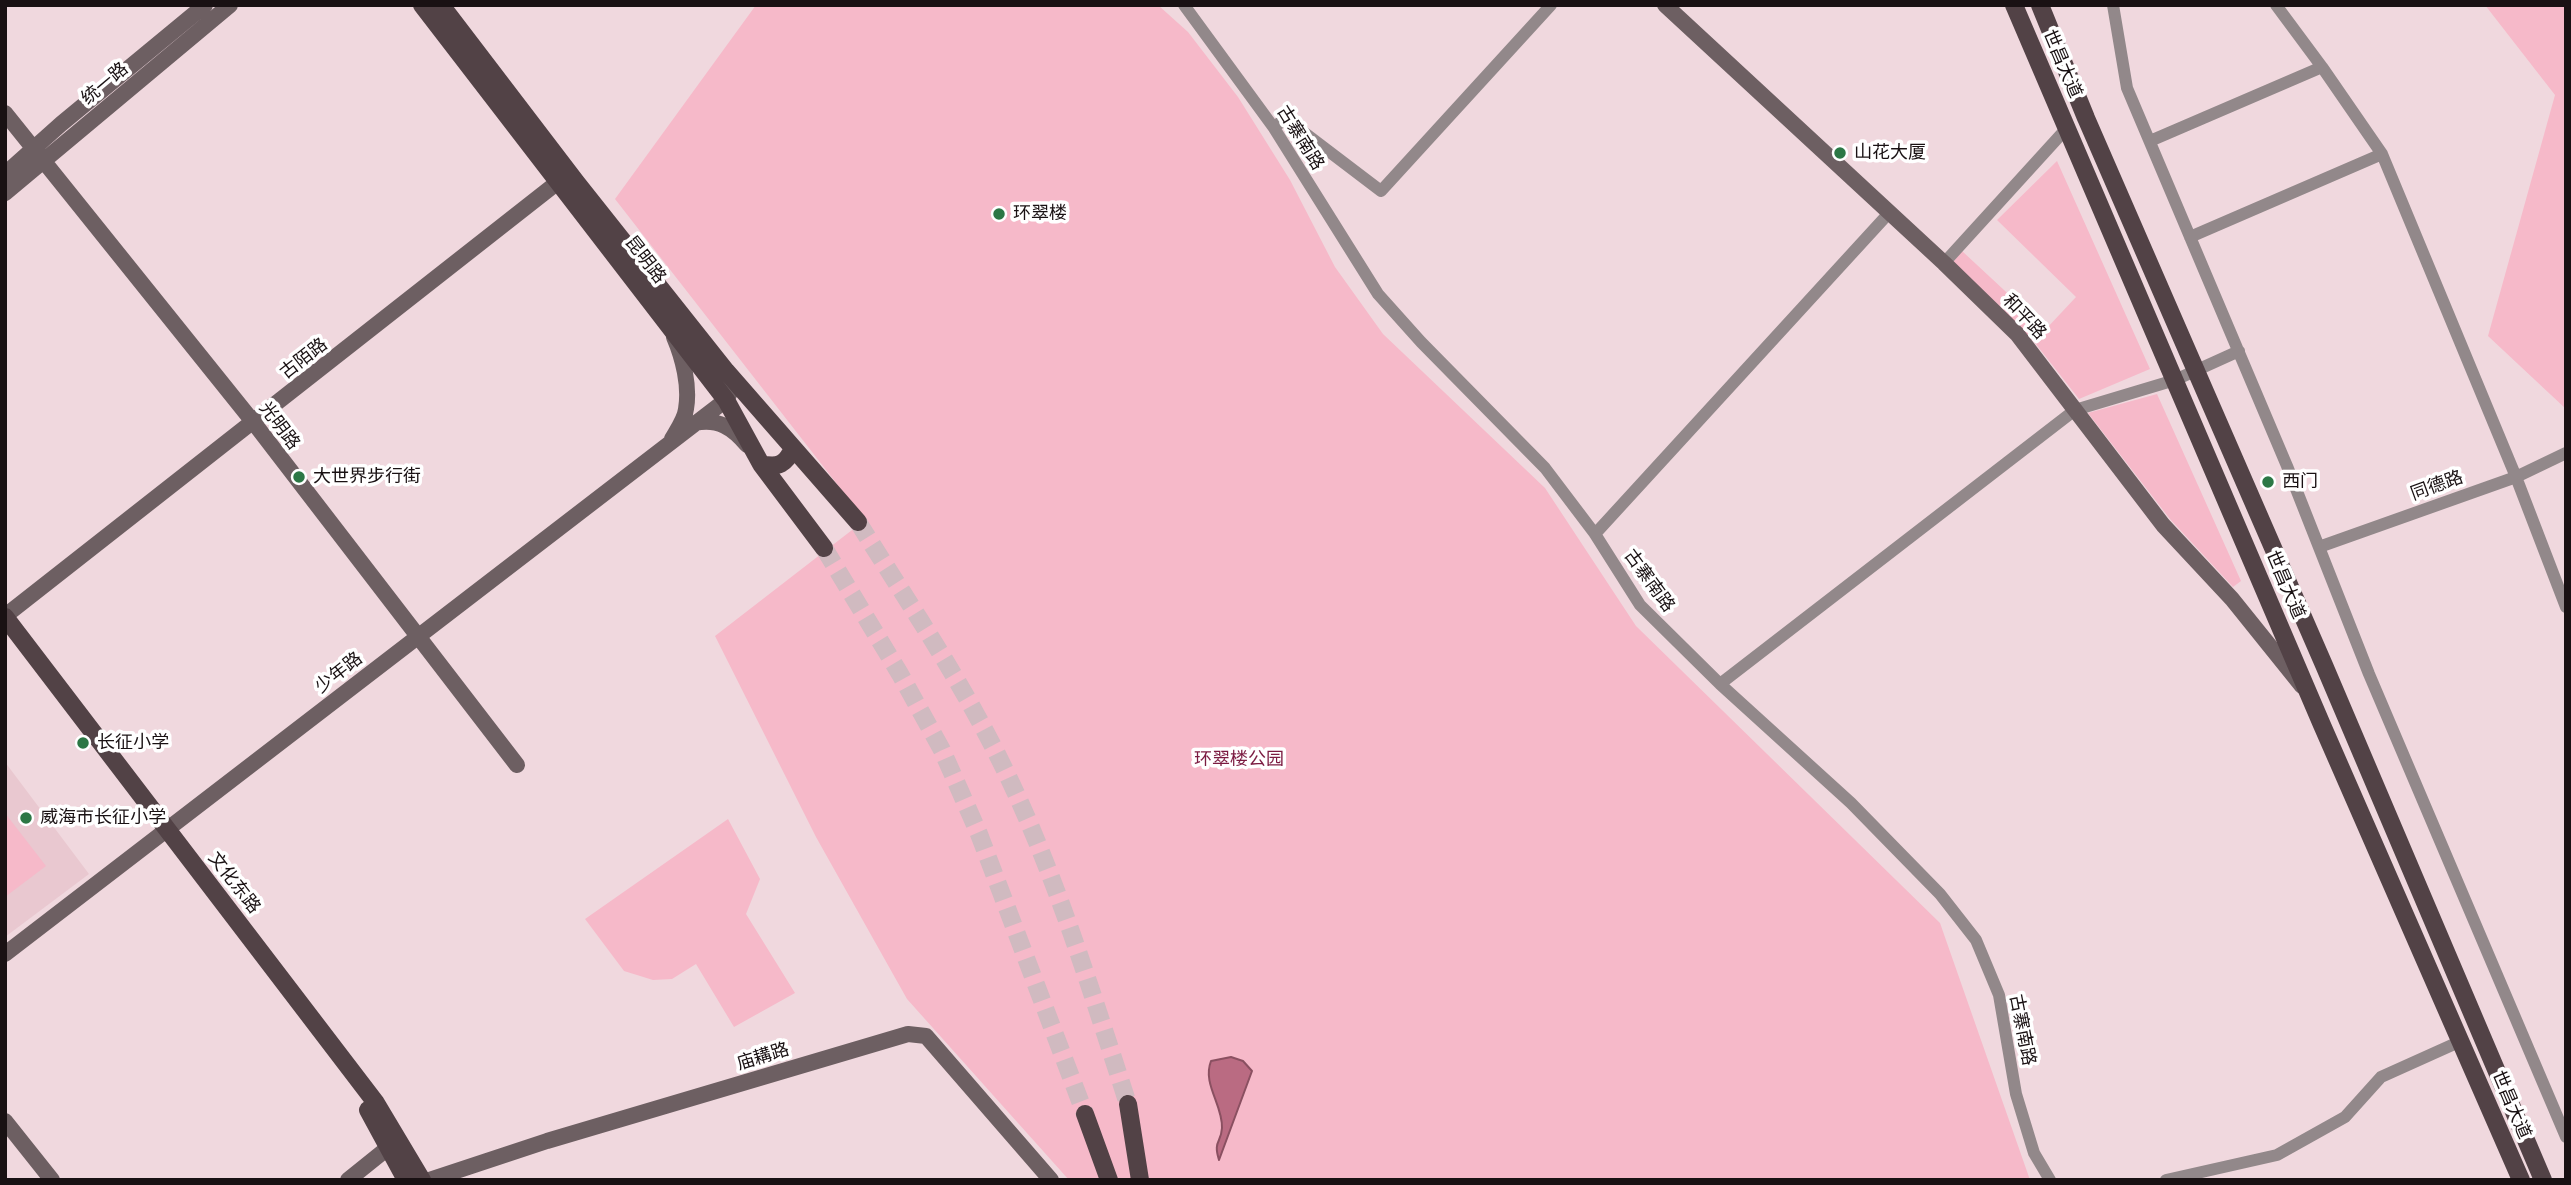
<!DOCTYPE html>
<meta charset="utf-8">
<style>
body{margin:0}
#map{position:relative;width:2571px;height:1185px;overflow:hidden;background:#f0d8de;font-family:Manrope,sans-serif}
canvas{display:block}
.frame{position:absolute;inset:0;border:7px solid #191113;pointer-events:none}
</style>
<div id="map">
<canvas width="2571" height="1185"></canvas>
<div class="frame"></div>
</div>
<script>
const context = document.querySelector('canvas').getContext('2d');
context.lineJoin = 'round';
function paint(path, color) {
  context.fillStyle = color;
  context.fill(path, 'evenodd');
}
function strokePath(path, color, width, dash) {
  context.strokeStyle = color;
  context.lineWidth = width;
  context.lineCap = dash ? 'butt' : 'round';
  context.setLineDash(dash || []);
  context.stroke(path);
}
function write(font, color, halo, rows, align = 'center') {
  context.font = font + ' Manrope,"Noto Sans SC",sans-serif';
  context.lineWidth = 7;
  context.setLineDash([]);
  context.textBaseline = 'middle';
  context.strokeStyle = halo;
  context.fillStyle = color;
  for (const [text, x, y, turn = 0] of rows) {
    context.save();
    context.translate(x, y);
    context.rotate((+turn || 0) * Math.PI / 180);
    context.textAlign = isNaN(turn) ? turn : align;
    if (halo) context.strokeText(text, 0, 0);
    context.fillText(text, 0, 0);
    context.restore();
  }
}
const built = new Path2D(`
 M5,762L89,874L5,937Z`);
const green = new Path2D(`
 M756,5H1158L1188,32L1238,97L1290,180L1335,267L1383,334L1545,488L1636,626L1940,923L2030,1180H1069L907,999L816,837L715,636L865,520L615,199Z
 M2485,5H2566V409L2488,336L2555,95Z
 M2057,161L2150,369L2079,399L2035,343L1952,263L1962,251L2046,329L2076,297L1997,220Z
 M2157,394L2241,581L2233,587L2170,519L2088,413Z
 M5,813L46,866L5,897Z
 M728,819L760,879L746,914L795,993L734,1027L696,964L672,979L653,980L624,971L585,919Z`);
const water = new Path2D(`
 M1231,1057L1243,1061L1252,1071L1219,1160C1213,1140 1221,1144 1222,1128C1223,1105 1202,1084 1211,1061Z`);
const primaryTunnel = new Path2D(`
 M858,522C901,591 947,659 985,731C1048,848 1087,978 1128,1104
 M824,548L900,674L942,750L979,834L1085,1114`);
const street = new Path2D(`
 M1184,5L1274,128L1378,294L1421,342L1545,468L1595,534L1640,605L1720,684L1851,803L1940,894L1976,940L1999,995L2016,1094L2034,1153L2050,1180
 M2113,5L2127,88L2287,466L2369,674L2566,1137
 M2276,5L2322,67L2382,154L2516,477L2566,607
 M1274,128L1285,118L1381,191L1551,5
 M2150,141L2322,67
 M2190,237L2382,154
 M1944,263L2066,129
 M1595,534L1889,213
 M2319,547L2516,477L2566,453
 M1720,684L2075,410L2175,380L2239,351
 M2166,1180L2277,1155L2345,1117L2381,1077L2461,1041`);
const secondary = new Path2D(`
 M1665,5L1944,263L2017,334L2163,525L2232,599L2302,686
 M5,113L254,423L517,765
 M5,174L61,124L205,5
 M5,193L230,5
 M695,423C718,418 733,428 747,445
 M672,439C677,430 685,419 686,409C690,386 683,358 674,337
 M5,616L558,182
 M5,954L726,400L732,389L726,371
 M5,1121L52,1180
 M348,1180L389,1147
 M429,1180L547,1141L908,1034L926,1036L1051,1180`);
const primary = new Path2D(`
 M422,5L726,400L761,464L824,548
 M441,5L576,182L726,371L858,522
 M2014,5L2322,725L2521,1180
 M2040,5L2086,118L2324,665L2543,1180
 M761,464C779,468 786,464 793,448
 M5,617L376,1103L422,1180
 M1128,1104L1140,1180
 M368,1110L406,1180
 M1085,1114L1109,1180`);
const markers = [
 [1840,153,7,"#2c7745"],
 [999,214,7,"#2c7745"],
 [299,477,7,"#2c7745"],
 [2268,482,7,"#2c7745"],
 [83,743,7,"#2c7745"],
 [26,818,7,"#2c7745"]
];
const streetNames = [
 ["世昌大道",2062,64,67],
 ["统一路",105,84,-40],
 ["古寨南路",1300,138,58],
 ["昆明路",645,260,52],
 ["和平路",2024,317,47],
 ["古陌路",304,359,-38],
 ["光明路",279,426,53],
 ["同德路",2437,486,-20],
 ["古寨南路",1649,581,54],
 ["世昌大道",2285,585,67],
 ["少年路",339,673,-38],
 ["文化东路",234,883,52],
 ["古寨南路",2022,1030,79],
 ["庙耩路",763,1057,-17],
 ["世昌大道",2511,1105,67]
];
const poiNames = [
 ["山花大厦",1854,153],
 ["环翠楼",1013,214],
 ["大世界步行街",313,477],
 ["西门",2282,482],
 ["长征小学",97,743],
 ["威海市长征小学",40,818]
];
const parkNames = [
 ["环翠楼公园",1239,760]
];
paint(built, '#e9c8d0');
paint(green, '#f6b9c9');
paint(water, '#ba6b82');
strokePath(water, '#8a5061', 2);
strokePath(primaryTunnel, '#d0bac0', 18, [18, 9]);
strokePath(street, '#92888a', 12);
strokePath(secondary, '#6d5f62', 16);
strokePath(primary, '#524246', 18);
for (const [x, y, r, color] of markers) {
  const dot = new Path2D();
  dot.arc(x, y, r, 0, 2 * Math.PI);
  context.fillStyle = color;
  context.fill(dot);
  strokePath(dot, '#fff', 2.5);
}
write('18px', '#191113', '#fff', streetNames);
write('18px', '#191113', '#fff', poiNames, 'left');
write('18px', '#7b1b41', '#fff', parkNames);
</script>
